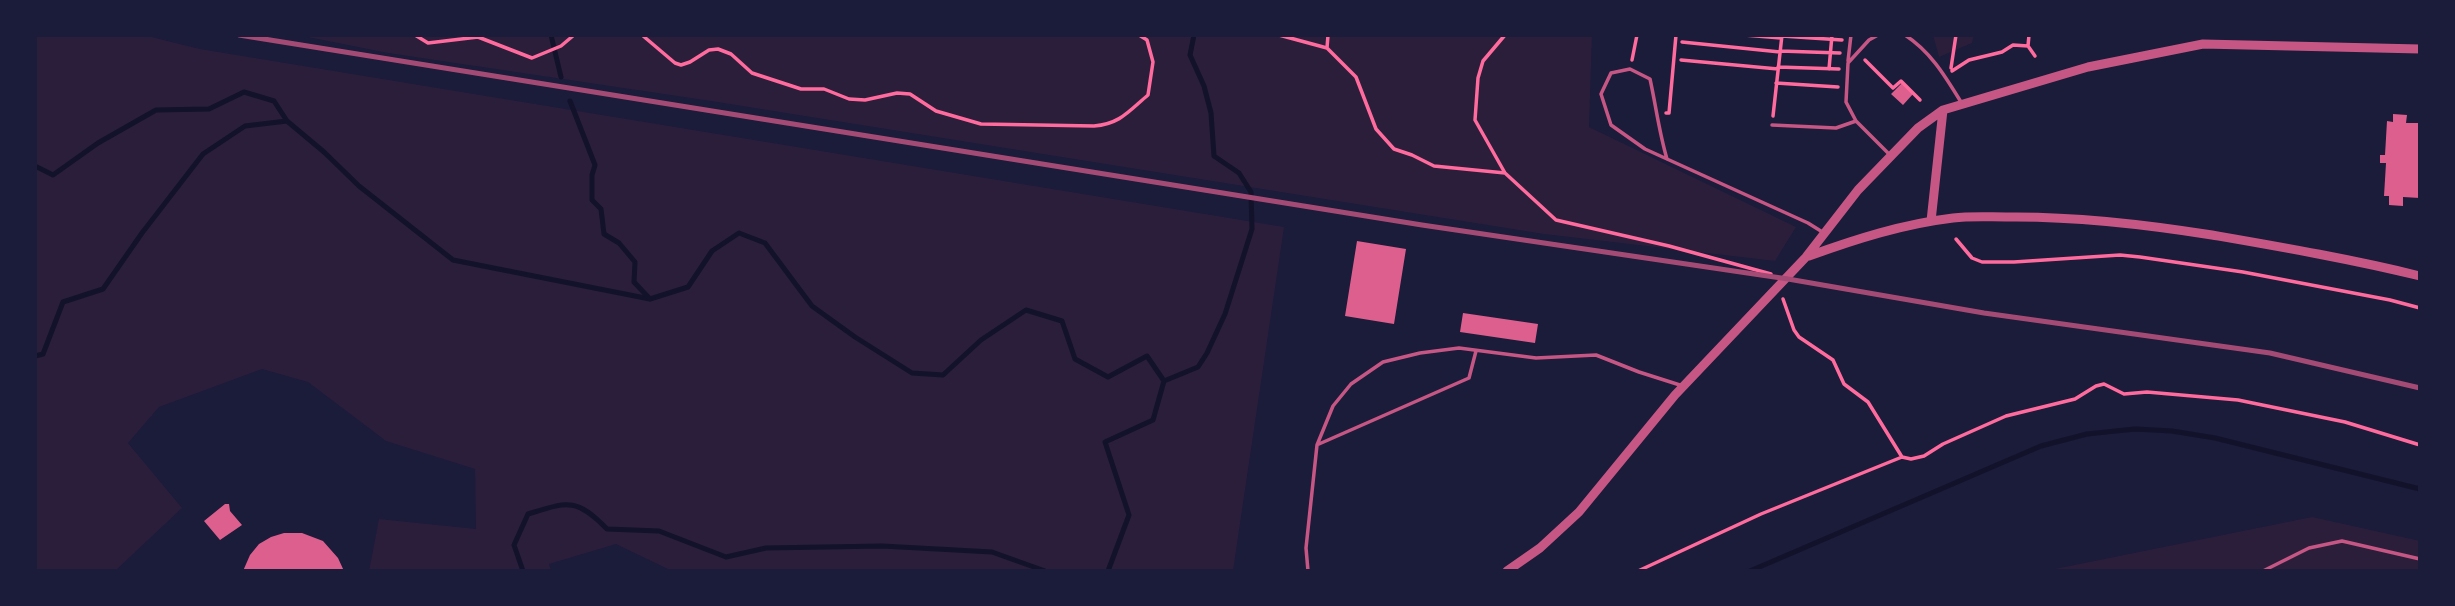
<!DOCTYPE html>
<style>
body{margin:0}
#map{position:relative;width:2455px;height:606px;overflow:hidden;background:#1b1b3a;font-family:"DejaVu Sans",sans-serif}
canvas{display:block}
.frame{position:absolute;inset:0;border:37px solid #1b1b3a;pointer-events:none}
</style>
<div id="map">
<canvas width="2455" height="606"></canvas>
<div class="frame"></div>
</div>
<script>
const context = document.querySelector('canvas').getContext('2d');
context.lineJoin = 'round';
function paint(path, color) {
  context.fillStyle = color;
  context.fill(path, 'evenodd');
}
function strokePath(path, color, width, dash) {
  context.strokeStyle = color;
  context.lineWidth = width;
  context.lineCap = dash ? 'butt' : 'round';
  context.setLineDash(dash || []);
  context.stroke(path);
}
const green = new Path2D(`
 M35,35H143L200,49L1284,227L1233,571H672L616,544L549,564L551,571H369L379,519L476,529L475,469L386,441L308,382L262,369L159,407L128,443L182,508L115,571H39L35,567Z
 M298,35H1592L1589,127L1796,227L1775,261L1544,234L711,101L388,53Z
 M1933,35H1974L1972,43L1939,57Z
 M2312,517L2420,541V571H2045Z`);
const stream = new Path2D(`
 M551,35L561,77
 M570,101L595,165L592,175V200L601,209L604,234L619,243L635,262L634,282L650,299
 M35,166L53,175L98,143L156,110L209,109L244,92L274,101L287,121
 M35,356L43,354L63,302L103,289L142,233L203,154L245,126L287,121L324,152L359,186L453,260L650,299L688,287L712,251L739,233L765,243L812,306L855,337L912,373L943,375L981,340L1026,310L1062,321L1075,359L1108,377L1147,356L1164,381L1153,420L1105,442L1129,515L1108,571
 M1164,381L1198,367L1207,353L1225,314L1252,229L1251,192L1239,173L1214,156L1211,113L1204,86L1190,55L1194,35
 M523,571L514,545L528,514C567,502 576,497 607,529L659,531L726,557L766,548L882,546L992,552L1045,571
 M1750,571L2041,446L2087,434L2135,429L2172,431L2215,438L2420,489`);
const building = new Path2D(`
 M1902,83L1913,94L1903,105L1891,94Z
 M2393,114L2407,115L2406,123H2420V198L2403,197V206L2389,205V196H2384L2386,163H2380V155H2385L2387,121L2393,122Z
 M1357,241L1406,249L1394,324L1345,316Z
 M1463,313L1538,324L1535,343L1460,332Z
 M225,504H229L230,511L242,525L220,540L204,521Z
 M284,533H302L323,541L338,558L344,571H243L250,555L259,544L271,537Z`);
const path = new Path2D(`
 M415,35L428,43L478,37L532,58L561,46L574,35
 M642,35L675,63L681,65L690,62L709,50L718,49L731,54L752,73L801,89H824L849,99L865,100L897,93L910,94L936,111L981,124L1094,126C1120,124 1129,111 1148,95L1153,62L1147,40L1139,35
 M1279,35L1327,48L1356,77L1376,129L1394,149L1412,155L1434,166L1505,173L1475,120L1478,78L1483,61L1505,35
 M1744,35L1781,38
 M2029,35L2028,46L2035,56
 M1782,36L1842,40
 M1682,42L1780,52
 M1327,48L1328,35
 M1780,51L1840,53
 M1632,60L1637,35
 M1681,60L1778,69
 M1865,60L1893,88L1901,81L1920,100
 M1778,67L1839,69
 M1951,68L1956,35
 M1829,69L1832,35
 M1952,71L1969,60L2002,52L2013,45L2028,46
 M1776,83L1838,87
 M1666,113H1669L1676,35
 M1773,116L1782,35
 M1505,173L1556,220L1669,246L1771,274
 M1956,239L1972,258L1982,262H2014L2120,255L2140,257L2243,272L2390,300L2420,308
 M1783,299L1794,330L1799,337L1833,360L1844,384L1868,402L1902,457L1911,459L1924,456L1943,444L2006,416L2075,399L2096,386L2104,384L2124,394L2147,392L2238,400L2345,422L2420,445
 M1638,571L1761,514L1902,457`);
const service = new Path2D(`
 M1878,35L1869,40L1848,63L1846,102L1856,121L1889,154
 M1905,35C1931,52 1945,76 1961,102
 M1848,61L1851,35
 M1772,125L1836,128L1856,121
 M1667,159C1659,132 1656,106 1650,79L1630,69L1611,73L1601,94L1611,125L1645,149L1667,159L1808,223L1824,233
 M1319,444L1469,378L1476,351
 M1308,571L1306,548L1317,445L1333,406L1351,384L1383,362L1420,353L1459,348L1536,358L1596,355L1639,372L1683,386
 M2263,571L2309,548L2342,541L2420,559`);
const tertiary = new Path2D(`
 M1931,221L1943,110
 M1809,256C1856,239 1903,224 1953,218C1970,216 1988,217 2006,217C2076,216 2143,224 2212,235C2281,247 2351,259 2420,276
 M1507,571L1540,548L1579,512L1675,395L1806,257L1858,190L1918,128L1943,110L2088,67L2203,44L2420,49`);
const rail = new Path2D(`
 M239,35L1422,225L1788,279L1984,313L2270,353L2420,388`);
paint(green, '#2a1e3b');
strokePath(stream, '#12122b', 5);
paint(building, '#dd5f8e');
strokePath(path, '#ff6b9d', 3.5);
strokePath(service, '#c65784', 3.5);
strokePath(tertiary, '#c65784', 9);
strokePath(rail, '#a44b75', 5);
</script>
